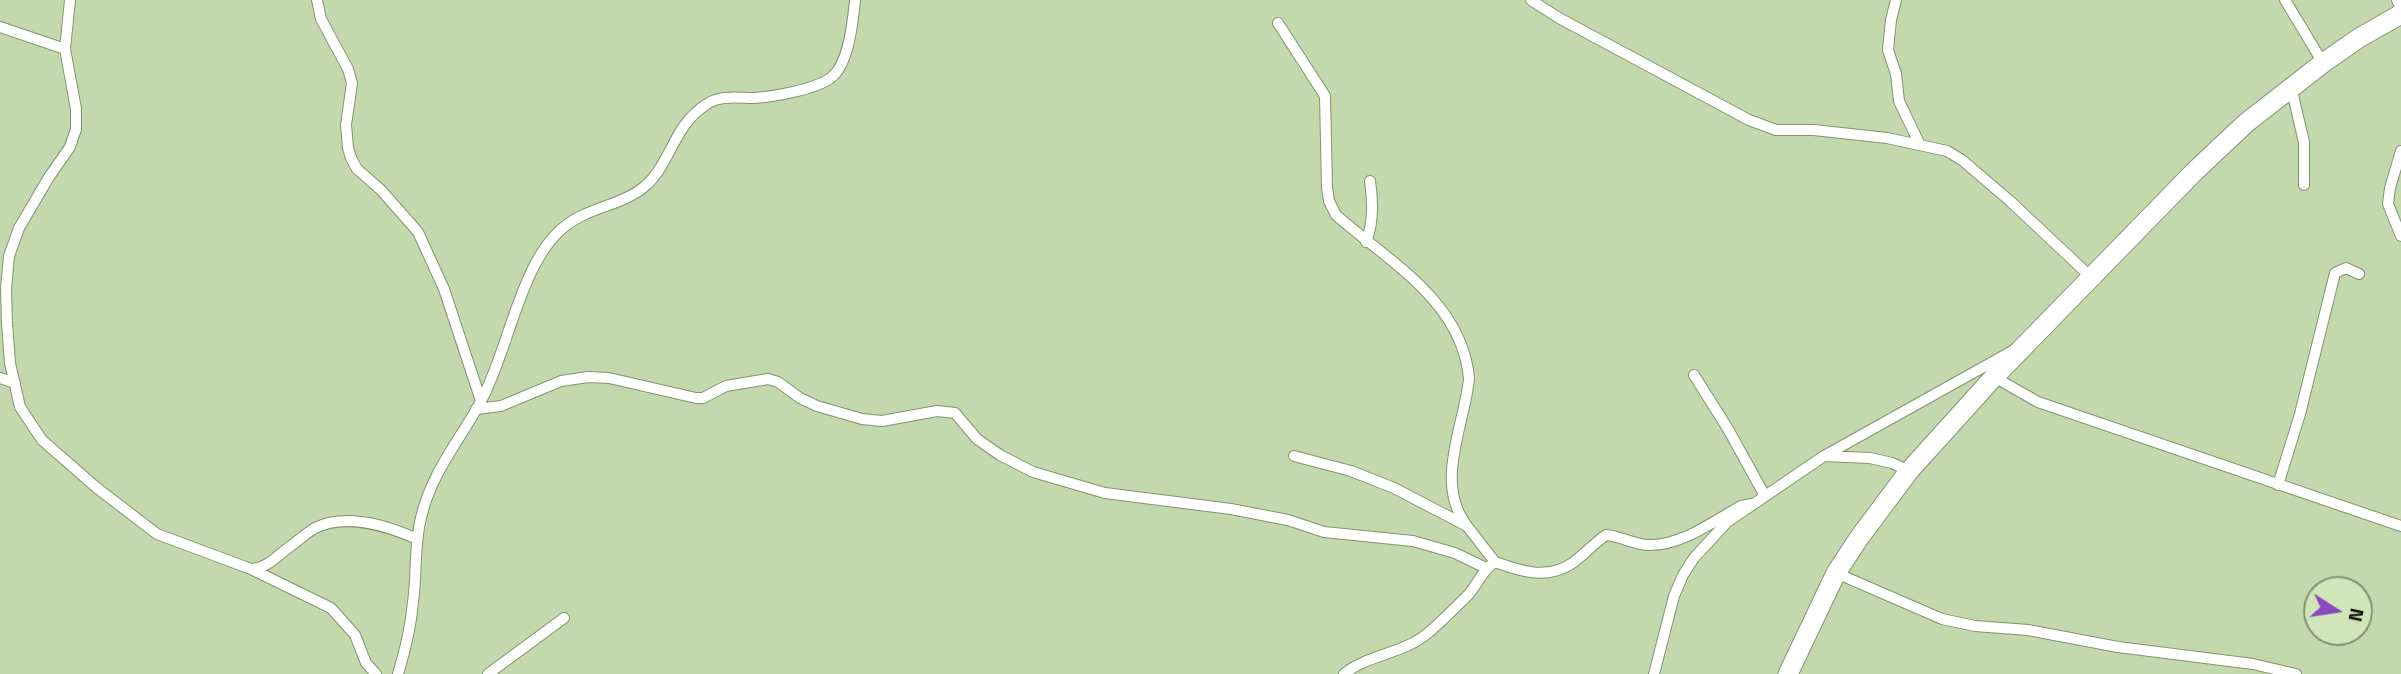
<!DOCTYPE html>
<style>
body{margin:0}
#map{position:relative;width:2401px;height:674px;overflow:hidden;background:#c4d8ad;font-family:"Titillium Web",sans-serif}
canvas{display:block}
.north{position:absolute;left:2303px;top:576px;width:70px;height:70px;box-sizing:border-box;background:#d1e5ba;border:2px solid #839172;border-radius:50%;rotate:102deg;font-size:19px;font-weight:700;line-height:28px;text-align:center;color:#0d1305}
.north::after{content:'';display:block;margin:auto;width:24px;height:32px;background:#8b49bd;clip-path:polygon(50% 0,100% 100%,50% 72%,0 100%)}
</style>
<div id="map">
<canvas width="2401" height="674"></canvas>
<div class="north">N</div>
</div>
<script>
const context = document.querySelector('canvas').getContext('2d');
context.lineJoin = 'round';
function strokePath(path, color, width, dash) {
  context.strokeStyle = color;
  context.lineWidth = width;
  context.lineCap = dash ? 'butt' : 'round';
  context.setLineDash(dash || []);
  context.stroke(path);
}
const minor = new Path2D(`
 M70,0L65,49L76,109V129L70,147L49,177L19,228L9,256L6,289L7,323L10,363L20,407L42,440L97,488L157,534L251,569L331,608L355,635L366,663L376,674
 M317,0L321,19L348,69L352,83L346,125L348,148L351,158L357,169L381,190L418,232L444,289L481,401
 M1531,0L1559,18L1749,120L1776,130H1814L1887,138L1947,151L1962,160L2010,201L2092,278
 M1896,0L1891,20L1888,50L1896,74L1899,101L1920,145
 M2285,0L2323,63
 M2397,0L2401,8
 M1278,23L1325,96L1327,188L1329,201L1336,215C1388,261 1463,302 1469,379C1464,427 1434,483 1467,526
 M0,27L65,49
 M2291,87L2304,142V185
 M2401,151L2390,188L2388,204L2401,236
 M1366,242C1374,222 1373,201 1370,181
 M1694,375L1728,429L1765,496
 M1994,377L2038,402L2401,526
 M0,378L15,383
 M476,409L501,406L561,381L588,377L609,378L696,398H703L726,386L768,379L778,382L800,398L817,406L862,419L882,421L937,411L955,413L977,439L1000,455L1033,472L1105,493L1231,509L1288,520L1324,532L1413,541L1455,553L1486,568
 M1294,456L1351,471L1394,488L1467,526L1495,562
 M1824,456L2014,350
 M2278,485L2300,414L2335,273L2346,268L2359,274
 M251,569C267,568 276,557 288,548C297,542 306,533 315,528C346,513 388,526 417,539
 M1836,573L1942,619L1975,626L2028,630L2118,647L2253,664L2296,674
 M398,674C405,651 411,626 413,602C417,574 414,545 421,518C431,473 460,440 481,401C509,350 520,262 564,227C588,207 621,206 644,187C671,165 672,126 707,104C720,95 738,98 753,98C772,97 821,89 834,75C849,60 853,21 855,0
 M488,674L564,618
 M1344,674C1369,654 1403,654 1428,633C1441,622 1455,608 1468,595C1478,584 1482,570 1495,562C1520,571 1546,580 1571,564C1583,556 1593,544 1606,535C1621,536 1634,545 1649,545C1681,546 1714,521 1741,506L1752,504
 M1654,674L1674,596L1683,575L1694,558L1727,522L1824,456L1870,458L1892,463L1909,471`);
const trunk = new Path2D(`
 M1788,674L1836,573L1859,538L1909,471L1994,377L2194,172L2246,123L2323,63L2359,38L2401,14`);
strokePath(minor, '#82946b', 12);
strokePath(trunk, '#82946b', 21);
strokePath(minor, '#fff', 10);
strokePath(trunk, '#fff', 19);
</script>
